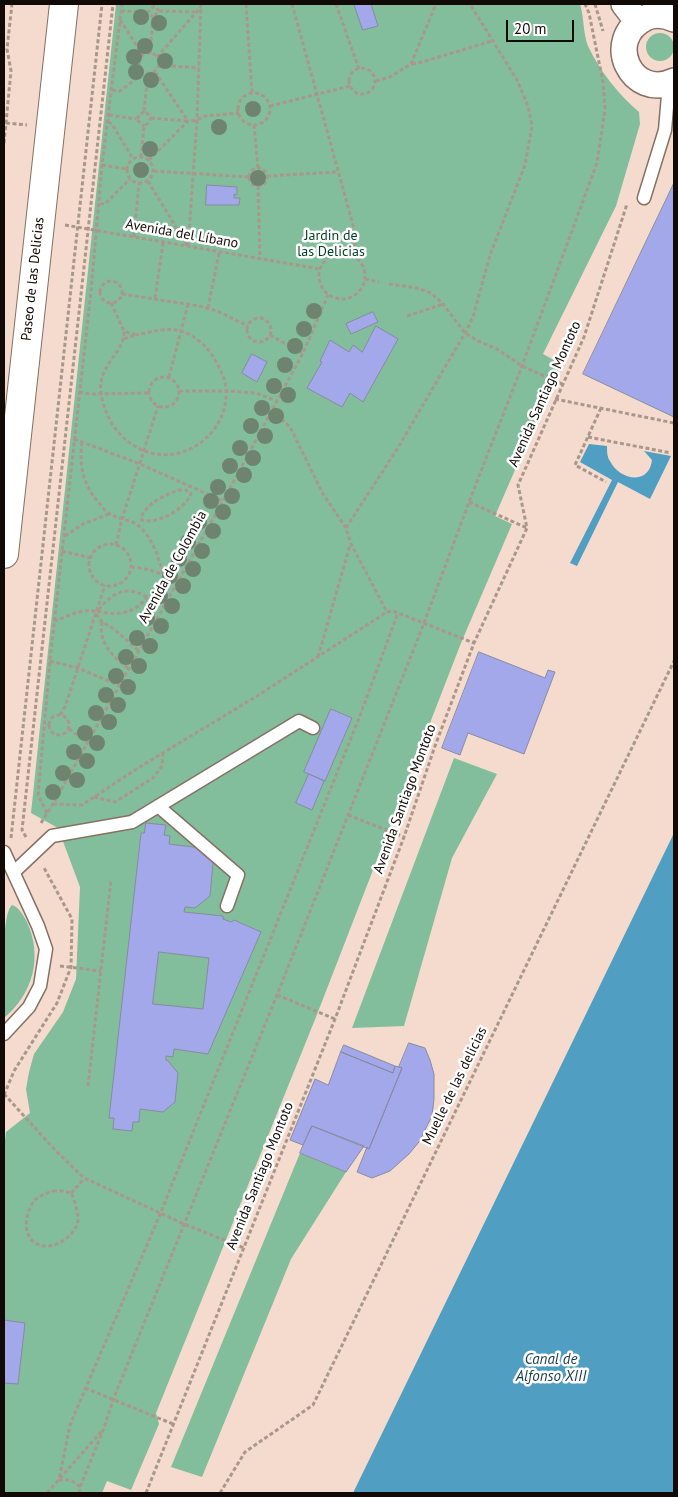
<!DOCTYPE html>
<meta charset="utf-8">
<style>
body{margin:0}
#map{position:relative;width:678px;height:1497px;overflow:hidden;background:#f4dbcd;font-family:"PT Sans",sans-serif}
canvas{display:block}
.frame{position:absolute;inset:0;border:5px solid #120a06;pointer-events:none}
.scale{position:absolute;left:506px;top:20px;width:68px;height:22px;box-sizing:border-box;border:2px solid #120a06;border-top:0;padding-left:6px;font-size:15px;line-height:18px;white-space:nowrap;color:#120a06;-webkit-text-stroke:4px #fff;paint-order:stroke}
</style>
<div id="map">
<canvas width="678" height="1497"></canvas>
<div class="frame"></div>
<div class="scale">20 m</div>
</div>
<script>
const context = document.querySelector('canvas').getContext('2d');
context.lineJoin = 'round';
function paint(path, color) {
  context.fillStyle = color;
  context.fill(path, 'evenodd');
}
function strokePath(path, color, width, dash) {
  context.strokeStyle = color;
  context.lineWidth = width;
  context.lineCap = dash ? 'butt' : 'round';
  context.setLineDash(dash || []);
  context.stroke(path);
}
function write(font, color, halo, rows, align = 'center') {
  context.font = font + ' "PT Sans",sans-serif';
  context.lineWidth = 5;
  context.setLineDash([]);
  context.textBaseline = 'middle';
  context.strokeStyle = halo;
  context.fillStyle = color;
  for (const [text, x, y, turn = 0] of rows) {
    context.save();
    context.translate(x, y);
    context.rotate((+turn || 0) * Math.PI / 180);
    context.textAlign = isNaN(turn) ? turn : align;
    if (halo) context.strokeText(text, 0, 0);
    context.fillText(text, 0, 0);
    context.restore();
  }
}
const green = new Path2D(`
 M116,4H580C584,17 583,33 588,46C599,70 619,95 639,112L640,124L616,206L543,354L561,364L495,516L512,524L461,643L316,1017L156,1413L159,1424L131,1490L107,1481L102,1493H4V1149L6,1132L30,1113L26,1089L29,1072L34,1054L63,1012L76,979L80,887L58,828L31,813Z
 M646 47a14 14 0 1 1 28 0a14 14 0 1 1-28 0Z
 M454,758L497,774L452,858L404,1026L352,1028Z
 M12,905C19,907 23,915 27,922C43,957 33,994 4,1018C4,999 0,915 12,905Z
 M300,1153L346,1172L291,1259L202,1477L171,1467Z`);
const water = new Path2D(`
 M589,444L607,446C607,451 607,457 610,461C619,480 649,486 652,460L644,451L671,456L650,499L618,482L577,566L570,563L612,480L580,462Z
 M674,833V1493H353Z`);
const building = new Path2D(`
 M354,4H371L378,26L363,30Z
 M674,183V417L583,374Z
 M207,185L237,187V195L234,194V198H240L239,205H206Z
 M373,312L378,322L351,334L346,324Z
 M376,326L398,339L363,402L350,393L342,407L307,388L322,362L320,361L330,340L349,352L353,345L362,352Z
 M252,354L267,362L257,382L242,373Z
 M479,652L545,678L548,670L555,672L524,754L468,733L460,755L442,748Z
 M331,709L352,718L325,781L304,772Z
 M309,774L324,781L312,810L296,803Z
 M146,823L166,825L164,835L170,836L169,844L201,848L213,863L210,896L195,908L185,907L184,912L223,916V919L231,922L234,920L261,932L208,1054L174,1049L173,1057L166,1056V1060L168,1061L178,1073L175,1102L163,1112L140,1109L139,1122H133L132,1131L113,1129L114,1118H109L141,833H144ZM159,952L209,958L203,1009L153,1004Z
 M409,1043L425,1048L430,1060L434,1074V1099L432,1116L419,1142L409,1154L390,1171L372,1178L357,1172L367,1147L369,1149L402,1068L399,1067Z
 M344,1045L395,1066L393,1073L341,1052Z
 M341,1052L393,1073L395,1066L402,1068L369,1149L312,1126L303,1145L290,1140L315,1079L328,1085Z
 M312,1126L364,1146L346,1172L300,1153Z
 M4,1320L25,1323L18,1384L4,1383Z`);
const path = new Path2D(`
 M246,4L252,93
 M292,4L355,232L356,239L353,255
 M336,4L359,69
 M595,4L603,31
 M121,11L148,12
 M159,11L195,12
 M120,20L143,55
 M139 63a10 10 0 1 1 20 0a10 10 0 1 1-20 0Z
 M150,54L153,17L159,11L154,6L148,12L153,17
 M157,57L201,7
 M412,64L422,62L492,41
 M159,65L199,68
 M349 81a13 13 0 1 1 26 0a13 13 0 1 1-26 0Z
 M155,72L188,121
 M376,81L390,77L411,64L436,4
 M112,90L120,91L140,76L143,71
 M238 109a16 16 0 1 1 32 0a16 16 0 1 1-32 0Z
 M270,106L350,86
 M144,111L148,73
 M109,115L136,119
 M151,118L187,121
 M108,122L112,124L133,159
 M6,123L27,125
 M254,125L258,168
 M4,143L11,71L7,49L12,4
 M127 170a13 13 0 1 1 26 0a13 13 0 1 1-26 0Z
 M141,157L144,126L148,123L151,118L148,114L144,111L136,119L144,126
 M149,160L188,121L197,120L205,116L239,113
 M102,165L127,169
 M249 177a9 9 0 1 1 18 0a9 9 0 1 1-18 0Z
 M154,171L249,177
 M267,176L338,172
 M148,181L188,247
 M258,186L260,260
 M100,204H105L130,179
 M65,225L320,269
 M134,237L139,183
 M188,247L197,120L201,4
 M319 276a23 23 0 1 1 46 0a23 23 0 1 1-46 0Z
 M365,279L379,282
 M100 292a11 11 0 1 1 22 0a11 11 0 1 1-22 0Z
 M389,284L417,288L431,293L443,304L465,333L478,341L497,349L522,366L562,384
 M122,294L199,306L217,311L248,326
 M155,298L163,243
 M111,303L124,331
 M208,308L219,253
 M407,316L443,304
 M247 330a12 12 0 1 1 24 0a12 12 0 1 1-24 0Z
 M270,335L302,353
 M124,339L136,335L124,331C125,353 97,365 101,393C105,417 116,436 138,448C179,470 230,435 226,388C225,378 220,369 215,360C208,347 196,336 181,331C167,327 150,332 136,335
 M149 392a15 15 0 1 1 30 0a15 15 0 1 1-30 0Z
 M169,377L188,304
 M179,391H226L256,393L277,401
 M79,392L90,394L148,393
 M555,399L674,423
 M601,408L575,465L606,482
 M272,410L290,427L323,494L346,528L351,544L387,612
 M588,437L671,453
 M74,439L140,464L223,501
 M82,442C79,466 83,485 99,503C102,507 106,512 110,514C119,519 132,520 139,526C153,539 158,556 163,574
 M178,490H186L191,493C187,508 158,525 142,520L141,517C149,502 163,496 178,490Z
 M469,502L527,528
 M346,528L399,446L465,333L473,317L490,255L525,165L532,126L528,106L517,80L470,4
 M65,536L83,524L109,514
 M89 565a21 21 0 1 1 42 0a21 21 0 1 1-42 0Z
 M116,545L122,519L158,406
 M62,551L91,558
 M131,567C148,568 163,574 178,582
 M147,597C125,584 112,594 97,611C114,616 136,614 147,597L166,603
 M96,614L102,622L114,629L139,651
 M54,621C68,617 82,607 96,612
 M102,622C98,644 114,657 129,669
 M318,657L350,545
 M50,661L78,668L120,686
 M49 725a10 10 0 1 1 20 0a10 10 0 1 1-20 0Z
 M60,715L65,707L105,585
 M69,729L88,742
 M94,797L115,802L153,778L162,766L163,753
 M53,804L82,805L138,768L257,696L387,612L393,611L474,643
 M47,813L38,795L50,661L91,291L102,165L122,4
 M348,815L404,837
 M41,823L53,804L223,501L277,401L303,353L328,295
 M26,837L22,830L113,4
 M11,838L102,4
 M60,966L101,971
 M277,995L335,1019
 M88,1086L111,880
 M4,1094L56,1151L84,1178L184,1224L244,1248
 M4,1095L14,1071L57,1003L71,967L72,919L43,866
 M53,1191H63L71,1193C75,1201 78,1211 78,1220C76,1236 53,1252 37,1244C21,1236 25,1210 36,1199C41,1195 47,1193 53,1191Z
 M71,1193L84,1179
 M85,1388L173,1424
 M80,1487C73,1481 68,1478 59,1480L70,1425L161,1212L359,718L398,613
 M47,1493L101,1432
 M79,1493L80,1487L104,1428L113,1400L277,995L424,623L469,502L522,366L597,163L605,109L603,82L589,13L585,4
 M146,1493L335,1019L404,837L435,746L474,643L527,528L518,485L584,337L627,204
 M220,1493L245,1452L313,1405L674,661`);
const lane = new Path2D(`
 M644,198L665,130L669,84
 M158,806L238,875L227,906
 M4,852L38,926L46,949L40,986L29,1007L4,1034
 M14,872L52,836L132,822L299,721L313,728`);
const street = new Path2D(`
 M624,4L638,22
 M674,19C665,15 654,14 645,18C602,40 632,101 674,81`);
const primary = new Path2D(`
 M4,554L64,4`);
const trees = [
 [141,17],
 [159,23],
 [145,46],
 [134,57],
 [165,61],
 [136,72],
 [151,80],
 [253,109],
 [219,127],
 [150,149],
 [141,170],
 [258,178],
 [314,311],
 [304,329],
 [295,346],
 [285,365],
 [274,386],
 [288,395],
 [262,408],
 [276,416],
 [251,426],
 [265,436],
 [240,448],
 [253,458],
 [230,466],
 [244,475],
 [218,487],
 [232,496],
 [211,501],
 [223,512],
 [199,522],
 [213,531],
 [188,542],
 [202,551],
 [179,559],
 [193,569],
 [170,576],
 [183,586],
 [160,596],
 [172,606],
 [147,618],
 [161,626],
 [137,638],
 [150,646],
 [126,657],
 [139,666],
 [116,676],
 [128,687],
 [106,695],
 [118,705],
 [96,713],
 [109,722],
 [85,733],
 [97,743],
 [74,752],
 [87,761],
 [63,773],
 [77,780],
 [53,792]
];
const streetNames = [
 ["Avenida del Líbano",182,234,10],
 ["Paseo de las Delicias",33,279,-84],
 ["Avenida Santiago Montoto",545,394,-66],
 ["Avenida de Colombia",173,567,-61],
 ["Avenida Santiago Montoto",405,799,-70],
 ["Muelle de las delicias",455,1086,-64],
 ["Avenida Santiago Montoto",260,1176,-68]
];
const parkNames = [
 ["Jardin de",331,236],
 ["las Delicias",331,252]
];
const waterNames = [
 ["Canal de",551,1360],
 ["Alfonso XIII",551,1377]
];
paint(green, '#82be9b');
paint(water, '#519ec3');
paint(building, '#a2a8e9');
strokePath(building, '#888ba1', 1);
strokePath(lane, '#867164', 15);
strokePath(street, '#867164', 28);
strokePath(primary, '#867164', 30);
strokePath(path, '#aa978c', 3, [4, 2.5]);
strokePath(lane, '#fff', 12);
strokePath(street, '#fff', 25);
strokePath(primary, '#fff', 28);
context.fillStyle = '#6e8470';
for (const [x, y] of trees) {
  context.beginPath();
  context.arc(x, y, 8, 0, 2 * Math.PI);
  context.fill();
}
write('14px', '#120a06', '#fff', streetNames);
write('14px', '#003c23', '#fff', parkNames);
write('italic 15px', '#193c4c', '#fff', waterNames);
</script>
